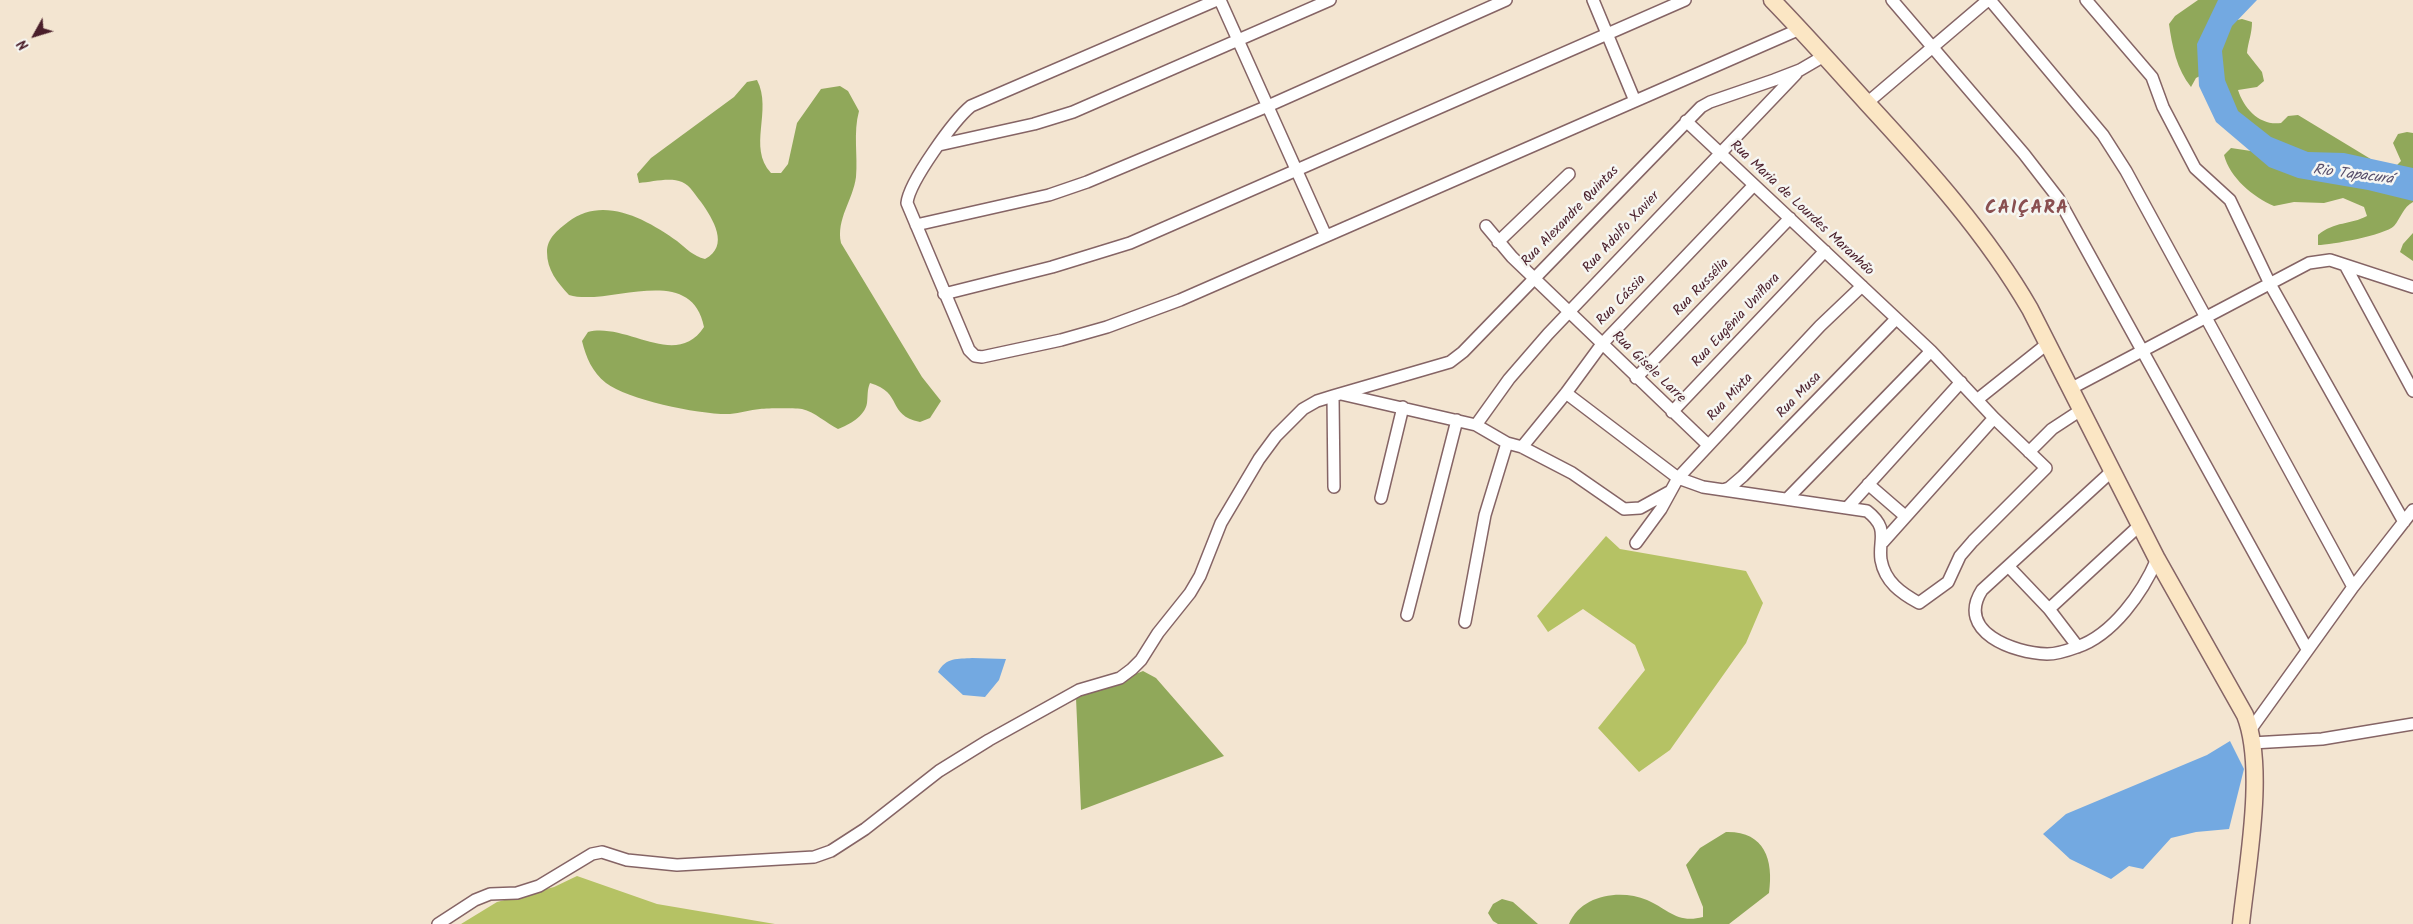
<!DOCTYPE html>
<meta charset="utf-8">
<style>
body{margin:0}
#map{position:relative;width:2413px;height:924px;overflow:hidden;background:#f3e5d1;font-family:Kalam,sans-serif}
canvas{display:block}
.north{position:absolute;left:10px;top:10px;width:50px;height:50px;-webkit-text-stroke:4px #f6f6f2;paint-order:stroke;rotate:231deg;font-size:14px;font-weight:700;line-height:20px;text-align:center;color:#4a1f2b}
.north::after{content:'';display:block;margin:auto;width:18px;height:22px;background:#4a1f2b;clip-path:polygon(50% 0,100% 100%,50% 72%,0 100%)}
</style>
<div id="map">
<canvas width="2413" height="924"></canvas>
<div class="north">N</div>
</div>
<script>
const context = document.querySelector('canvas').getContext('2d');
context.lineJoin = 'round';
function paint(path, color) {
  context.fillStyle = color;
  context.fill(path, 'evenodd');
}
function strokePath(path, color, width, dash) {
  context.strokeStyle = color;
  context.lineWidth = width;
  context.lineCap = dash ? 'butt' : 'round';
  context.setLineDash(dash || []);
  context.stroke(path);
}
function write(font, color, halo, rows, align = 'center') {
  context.font = font + ' Kalam,sans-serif';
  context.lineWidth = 5;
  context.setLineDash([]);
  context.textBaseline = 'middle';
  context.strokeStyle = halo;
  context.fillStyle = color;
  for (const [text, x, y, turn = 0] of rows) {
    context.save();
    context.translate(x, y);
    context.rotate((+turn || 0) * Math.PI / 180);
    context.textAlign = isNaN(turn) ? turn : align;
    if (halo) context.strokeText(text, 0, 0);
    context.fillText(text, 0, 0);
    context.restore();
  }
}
const green = new Path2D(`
 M1606,536L1620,549L1746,571L1763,603L1746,643L1670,750L1639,772L1598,728L1645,670L1635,645L1583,609L1548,632L1537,616Z
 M577,876L657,904L775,924H461L497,902L554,887Z`);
const forest = new Path2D(`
 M2198,0H2221L2232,21L2242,19L2252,22C2252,34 2248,42 2247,53L2262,72L2264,81L2257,87L2238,90C2244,109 2260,126 2281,123L2288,116L2298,115L2374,161L2394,168L2401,161L2393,143L2398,134L2407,132L2413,133V202C2403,207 2401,218 2394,226C2385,235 2331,245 2318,245V235C2335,221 2350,225 2367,216L2364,207L2343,198L2324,203L2294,202L2274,206C2253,197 2230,178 2224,155L2231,148L2251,151L2265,143L2204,74L2196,78L2191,87C2177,70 2172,46 2169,24L2175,16Z
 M757,80C773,111 747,147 771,173H781L788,164L797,123L821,89L840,86L848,91L859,111C853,133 858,155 856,177C853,200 836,219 841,243L922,377L941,401L930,418L920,422C886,415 904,393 870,383C867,390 868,395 867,403C865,416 849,425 838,429C826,423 815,412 802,409C793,408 769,408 760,409C750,410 740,413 730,414C701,415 628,400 606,383C592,372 586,357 582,341L588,332C627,322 676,370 704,327C691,261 609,307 569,295C557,282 547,270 547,252C547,238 558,230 568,222C603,195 646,219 677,241C687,249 693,256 705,259C730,246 713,219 701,202C695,195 691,186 682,182C670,177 652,182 639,183L637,174L651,158L734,97L747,82Z
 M2413,233V261L2400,252L2403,244Z
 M1143,671L1156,678L1224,756L1081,810L1076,698Z
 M1726,832C1764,831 1774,859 1769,893L1729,924H1569C1581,895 1620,889 1647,900C1668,909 1677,924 1703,917V907L1686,865L1700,848Z
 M1502,899L1513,902L1538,924H1498L1493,921L1488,913L1493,904Z`);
const water = new Path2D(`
 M2218,0H2257L2232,26L2222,51L2225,80L2238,111L2271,137L2308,152L2344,153L2413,168V201L2368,190L2298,178L2269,167L2216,122L2199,86L2197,44Z
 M972,658L1006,659L999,680L985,697L963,695L938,672C946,657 958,659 972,658Z
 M2230,741L2244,769L2229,829L2196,832L2171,838L2143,869L2129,866L2111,879L2070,859L2043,834L2066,814L2207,755Z`);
const minor = new Path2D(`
 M1217,0L971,106C954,120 909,182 907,203L969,350L975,356L982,357L1061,340L1107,327L1180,300L1800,29
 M1220,0L1326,236
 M1593,0L1635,101
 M1892,0L2024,154L2058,198L2307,649
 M1990,0L2103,135L2126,171L2353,587
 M2086,0L2152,77L2163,107L2195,168L2230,200L2270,284L2404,522
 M1867,103L1988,0
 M939,145L1034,124L1073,112L1330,0
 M916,225L1049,195L1087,182L1268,106L1506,0
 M1486,226L1512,257L1708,445
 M1498,242L1569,174
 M2345,265L2413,391
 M944,294L1052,267L1130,243L1685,0
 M1636,378L1790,218
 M2070,389L2309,263L2330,260L2413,287
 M1566,393L1678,478L1703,487L1867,511C1890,529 1878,539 1881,560C1885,582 1901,593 1919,603L1948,582L1960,556L1973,541L2046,468L1994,418L1931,351L1686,121
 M1341,394L1476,425L1507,443L1522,447L1572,473L1624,509L1640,508L1669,492
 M1333,396L1334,487
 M1978,399L2047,344
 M1672,412L1825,251
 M1476,425L1509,379L1548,334L1796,74
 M1522,447L1566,393L1602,344L1754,185
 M2029,452L2052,429L2081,410
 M2112,471L1982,590C1955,632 2014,653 2047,654C2056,654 2069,650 2077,647C2113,635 2143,592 2157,559
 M1868,484L1905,516
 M1723,490L1729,488L1743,476L1895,320
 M1381,498L1403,407
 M1787,499L1931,351
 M1847,508L1961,382
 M1883,542L1994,418
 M1636,543L1661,509L1678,478L1820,326L1862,286
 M2009,567L2049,609L2078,647
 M2049,609L2141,524
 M1407,615L1457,420
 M1465,622L1485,515L1507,443
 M2251,729L2353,587L2413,510
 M2252,743L2322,739L2413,724
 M438,924L475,900L490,894L517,893L539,886L592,854L602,852L627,860L677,865L814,857L831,851L865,829L939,771L989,740L1079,690L1120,678L1132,669L1141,660L1158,633L1190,593L1200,576L1221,523L1259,459L1276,436L1303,409L1317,401L1333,396L1450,362L1463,352L1701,107L1710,102L1774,80L1800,70L1824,56`);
const secondary = new Path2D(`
 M1772,0C1805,34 1836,69 1867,103C1927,168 1986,233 2030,309L2157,559L2245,715C2266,768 2247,866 2241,924`);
const streetNames = [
 ["Rua Maria de Lourdes Maranhão",1801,209,43],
 ["Rua Alexandre Quintas",1571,217,-46],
 ["Rua Adolfo Xavier",1622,233,-47],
 ["Rua Russélia",1702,288,-46],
 ["Rua Cássia",1622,301,-46],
 ["Rua Eugênia Uniflora",1737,321,-47],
 ["Rua Gisele Larre",1648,368,44],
 ["Rua Musa",1800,396,-46],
 ["Rua Mixta",1731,398,-47]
];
const waterNames = [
 ["Rio Tapacurá",2353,176,7]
];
const districtNames = [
 ["CAIÇARA",2027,210]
];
paint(green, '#b5c264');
paint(forest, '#90a85a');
paint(water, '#73a9e1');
strokePath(minor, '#856465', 14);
strokePath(secondary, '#856465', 19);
strokePath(minor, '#fff', 11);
strokePath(secondary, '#fbe6c4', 16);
write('14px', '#4a1f2b', '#f6f6f2', streetNames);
write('italic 15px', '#584f6b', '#f6f6f2', waterNames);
context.letterSpacing = '1px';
write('bold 19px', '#894f50', '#f6f6f2', districtNames);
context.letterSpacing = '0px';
</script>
